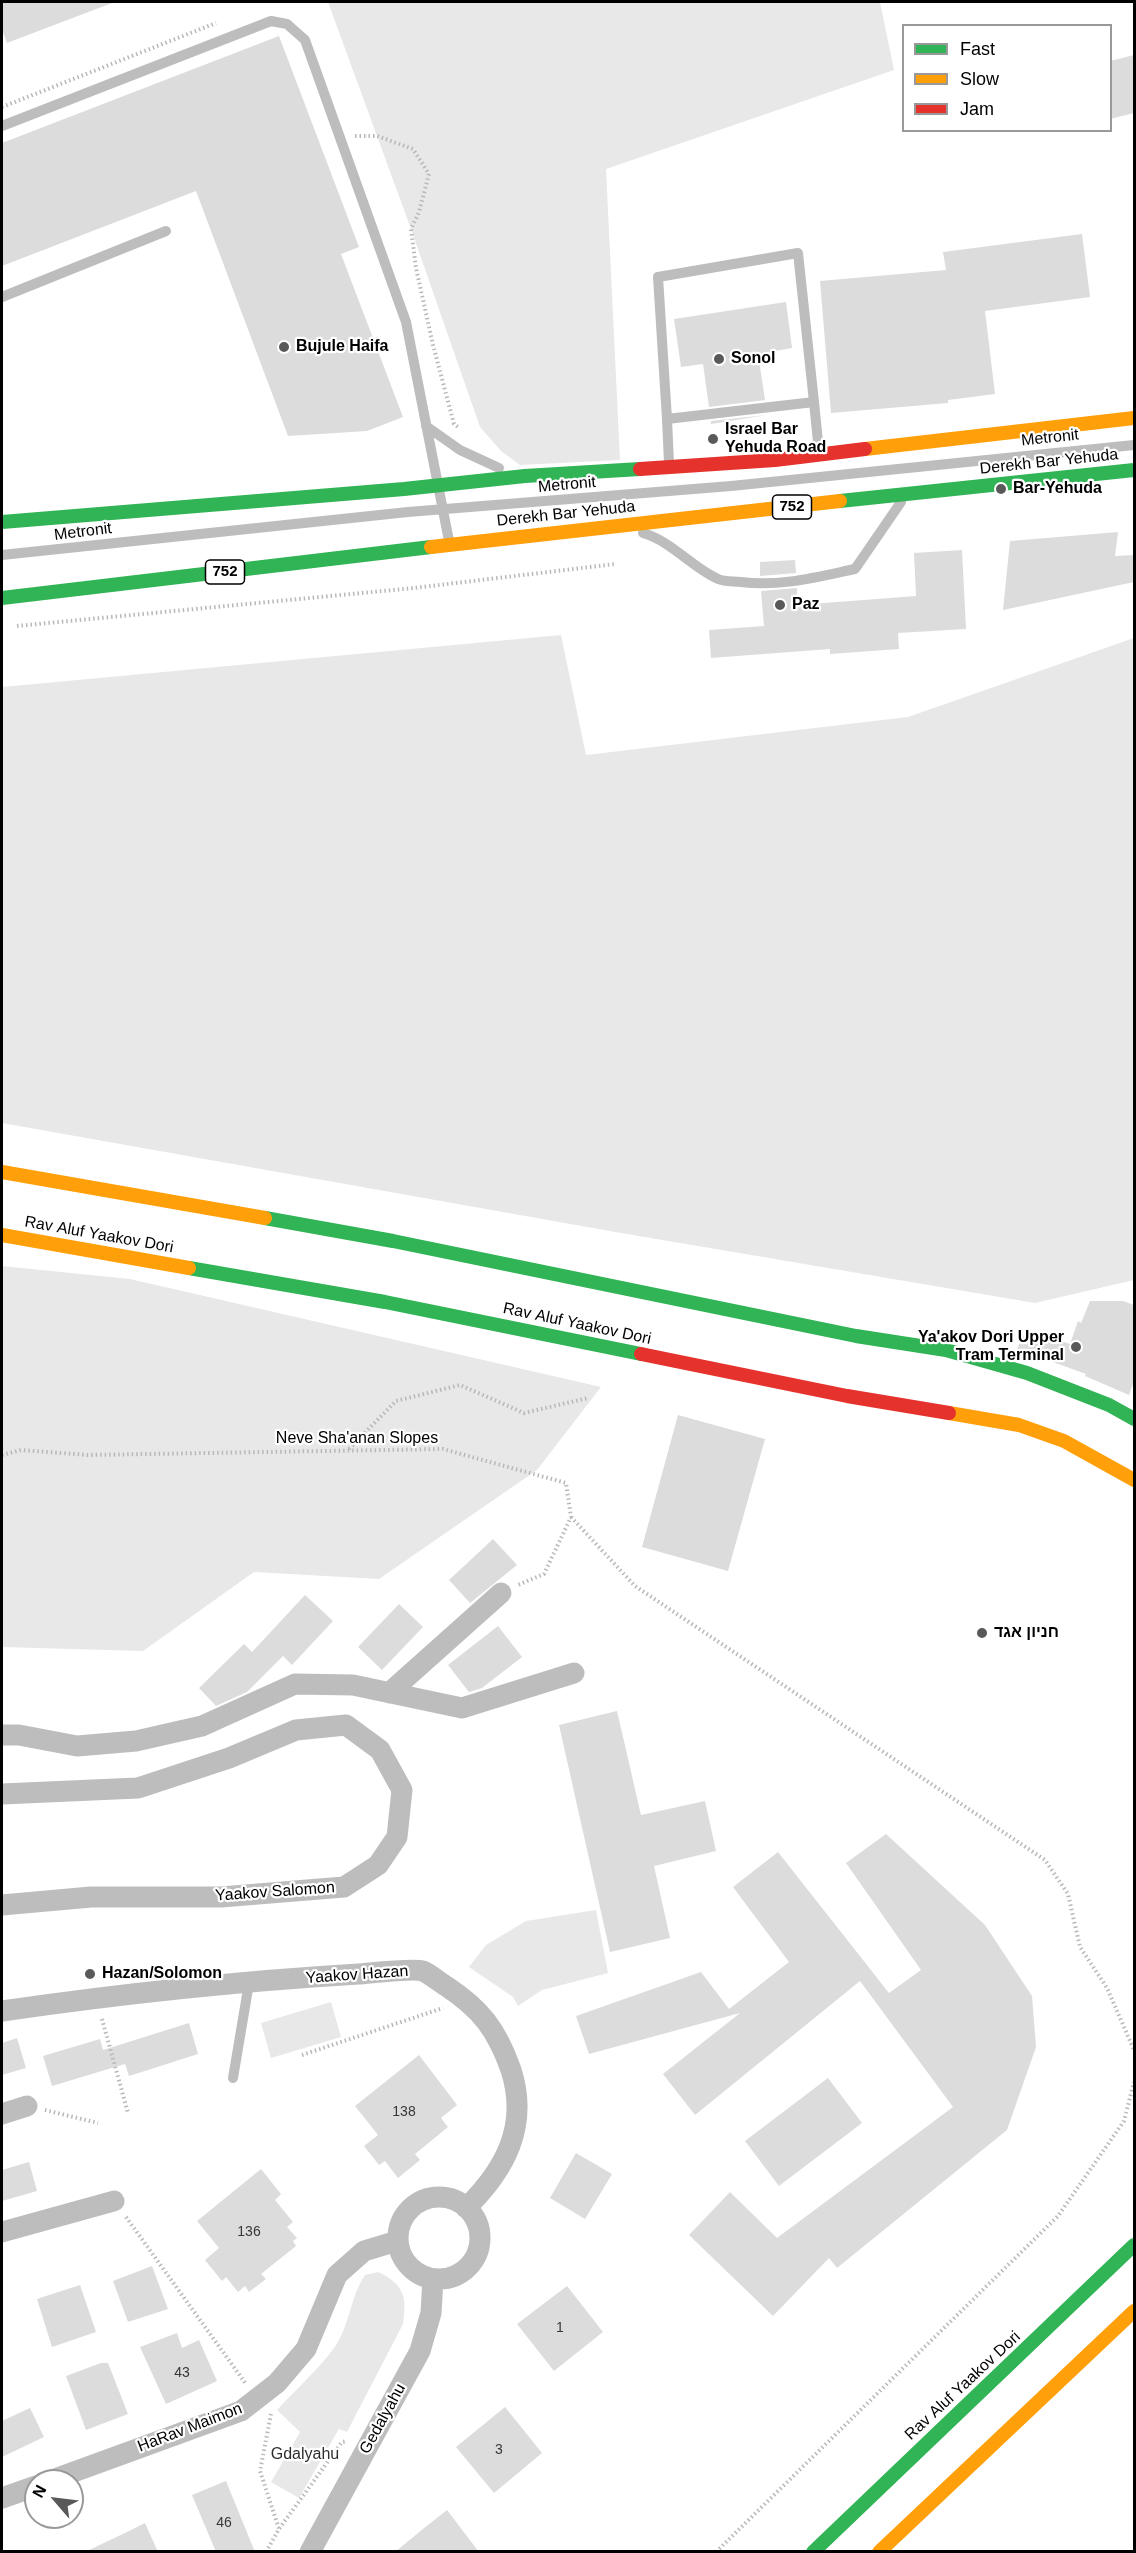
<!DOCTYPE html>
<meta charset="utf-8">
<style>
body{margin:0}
#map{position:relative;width:1136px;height:2553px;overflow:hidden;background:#fff;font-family:Arial,sans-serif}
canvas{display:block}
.frame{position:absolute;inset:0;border:3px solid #000;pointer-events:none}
.legend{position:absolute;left:902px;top:24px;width:210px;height:108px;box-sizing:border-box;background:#fff;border:2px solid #999;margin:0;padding:8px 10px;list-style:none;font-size:18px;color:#000}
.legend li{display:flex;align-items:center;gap:12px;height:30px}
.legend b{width:30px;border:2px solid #999}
.north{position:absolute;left:24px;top:2469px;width:60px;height:60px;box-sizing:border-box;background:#fff;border:2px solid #999;border-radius:50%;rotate:298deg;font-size:16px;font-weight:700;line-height:24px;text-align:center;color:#000}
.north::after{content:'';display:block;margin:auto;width:21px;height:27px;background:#595959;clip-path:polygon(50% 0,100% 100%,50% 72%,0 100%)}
</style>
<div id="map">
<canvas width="1136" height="2553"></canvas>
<div class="frame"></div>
<ul class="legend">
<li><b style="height:8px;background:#30b455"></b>Fast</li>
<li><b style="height:8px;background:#ff9f0a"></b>Slow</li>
<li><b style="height:8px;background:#e5322d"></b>Jam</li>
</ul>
<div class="north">N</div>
</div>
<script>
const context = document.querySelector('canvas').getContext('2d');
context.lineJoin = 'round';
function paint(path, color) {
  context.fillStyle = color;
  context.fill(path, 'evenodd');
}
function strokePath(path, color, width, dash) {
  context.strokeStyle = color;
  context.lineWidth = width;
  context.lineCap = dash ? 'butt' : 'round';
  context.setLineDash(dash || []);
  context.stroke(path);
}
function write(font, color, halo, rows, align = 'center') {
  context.font = font + ' Arial,Heebo,sans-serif';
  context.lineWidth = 4.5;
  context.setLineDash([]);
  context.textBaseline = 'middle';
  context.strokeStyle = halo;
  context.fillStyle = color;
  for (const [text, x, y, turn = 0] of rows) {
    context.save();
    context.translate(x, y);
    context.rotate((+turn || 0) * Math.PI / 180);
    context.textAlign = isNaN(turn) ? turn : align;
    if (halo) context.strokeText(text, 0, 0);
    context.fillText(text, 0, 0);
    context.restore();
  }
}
const green = new Path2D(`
 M328,2H880L894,70L606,169L620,460L520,465L501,451L480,427L411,229Z
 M561,635L586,755L908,717L1134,638V1280L1035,1303L621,1233L2,1123V687Z
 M2,1266L130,1279L601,1387L537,1470L379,1579L254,1572L143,1651L2,1647Z
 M596,1910L608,1973L542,1990L518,2006L513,1997L469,1967L486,1945L526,1921Z
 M331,2002L341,2037L271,2058L261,2023Z
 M378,2272C404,2284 407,2297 403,2324L347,2432L339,2429L299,2498L271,2482L300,2432L277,2410C295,2390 318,2370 334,2348C350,2326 350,2297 365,2275Z`);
const building = new Path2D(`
 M2,2H112V3L7,43L2,29Z
 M279,36L359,247L341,254L403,417L367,431L288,436L196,191L2,266V143Z
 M1134,55V113L1110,119V61Z
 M1082,234L1090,297L985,311L995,394L948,400V403L831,413L820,281L946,270L943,252Z
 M786,302L792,348L758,354L765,400L709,407L703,364L681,367L674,319Z
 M767,415L711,424V421Z
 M1118,532L1115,556L1134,555V582L1003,610L1010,541Z
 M962,550L966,629L898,633L899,649L830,654V649L711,658L709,630L764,626L761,591L797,588L798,605L916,596L914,553Z
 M795,560L796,573L760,576V562Z
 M1090,1301H1123L1134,1305V1381L1129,1395L1085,1376L1086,1374L1017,1349L1026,1329L1070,1344L1078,1321L1081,1323Z
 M678,1415L765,1439L728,1571L642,1547Z
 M493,1539L517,1565L470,1603L449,1580Z
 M305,1595L333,1621L292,1665L283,1656L247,1692L216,1706L199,1688L244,1644L252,1652Z
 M399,1604L423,1627L382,1670L358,1647Z
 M498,1626L522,1657L482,1688L469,1692L448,1665Z
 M617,1711L641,1815L705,1801L716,1851L654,1866L670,1938L610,1952L559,1725Z
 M886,1834L985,1925L1032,1996L1036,2047L1007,2130L837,2268L829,2258L773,2316L689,2235L730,2192L777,2238L953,2107L860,1981L695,2115L663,2074L740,2013L589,2054L576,2016L701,1972L729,2009L789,1962L733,1887L778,1852L889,1993L921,1970L846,1863Z
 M189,2023L198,2054L129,2076L125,2064L52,2086L43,2056L100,2039L103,2050Z
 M17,2038L26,2068L2,2075V2043Z
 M419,2055L457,2105L441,2118L448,2127L415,2154L420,2160L398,2178L385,2161L379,2165L364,2146L378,2135L355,2106Z
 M828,2078L862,2123L779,2186L745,2141Z
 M576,2153L612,2174L585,2219L550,2198Z
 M29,2162L37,2191L2,2201V2170Z
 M261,2169L281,2194L275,2200L293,2222L287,2227L297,2238L293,2241L296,2246L261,2274L266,2279L249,2292L245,2286L238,2292L226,2277L222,2281L205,2260L219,2248L197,2221Z
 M152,2266L168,2309L128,2322L113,2281Z
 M80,2285L96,2332L52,2347L37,2299Z
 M567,2286L603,2332L554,2371L517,2324Z
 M177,2333L182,2348L199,2340L217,2381L166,2404L140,2347Z
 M101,2363H108L128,2414L86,2430L66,2376Z
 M505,2407L542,2453L494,2493L456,2447Z
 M30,2408L44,2437L2,2457V2421Z
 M226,2481L255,2552H216L192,2495Z
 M447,2510L479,2552H395L423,2529Z
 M145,2523L158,2552H85L127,2532Z`);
const path = new Path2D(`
 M2,107L216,23
 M355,136H377L413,149L429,174L419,212L411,229L416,268L433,345L454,424L458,427
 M17,626L414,588L615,564
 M349,1449L396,1401L460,1385L524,1413L588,1398
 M2,1455L21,1450L88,1455L443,1449L566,1483L571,1517L544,1574L518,1585
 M571,1517L635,1586L1045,1860L1068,1894L1080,1947L1107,1988L1134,2050
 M102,2019L128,2113
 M302,2055L443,2008
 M45,2110L98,2123
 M126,2217L246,2384
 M271,2414L260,2471L279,2529
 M266,2552L279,2529L342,2442L347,2441
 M716,2552L1058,2216L1124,2121L1134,2082`);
const lane = new Path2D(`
 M2,126L271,21L287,24L305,40L406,322L449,541
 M2,297L166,231
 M667,419L658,277L798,253L814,402
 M426,426L460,450L499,468
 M669,463L667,419L814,402L819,452
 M643,533C673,542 691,567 718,579C725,582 733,581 741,582C780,587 817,577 855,569L901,502
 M2,555L408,512L731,486L1134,445
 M233,2078L249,1983`);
const street = new Path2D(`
 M389,1693L501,1593
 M2,1735H19L77,1746L136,1741L202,1726L295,1684L353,1685L462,1708L574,1673
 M2,1794L138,1788L229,1758L296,1730L346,1725L380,1750L402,1790L397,1837L378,1865L344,1887L221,1897H91L2,1905
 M2,2011C120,1994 240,1981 359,1974C372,1973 413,1968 423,1971C430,1974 439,1982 446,1986C481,2009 497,2030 511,2070C529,2126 505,2170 466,2208
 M2,2114L27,2106
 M398 2238a41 41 0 1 1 82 0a41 41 0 1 1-82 0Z
 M2,2232L114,2201
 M49,2481L241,2411L277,2383L306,2349L337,2275L364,2251L397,2241
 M2,2498L36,2486
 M310,2552L420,2351L431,2313L433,2279`);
const fast = new Path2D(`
 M840,501L1134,470
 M2,522L404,489L525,476L640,469
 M2,598L431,547
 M265,1218L393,1241L856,1336L946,1350L1027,1373L1109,1405L1134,1419
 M189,1268L385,1302L641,1354
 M813,2552L1134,2245`);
const slow = new Path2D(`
 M865,449L1134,418
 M431,547L840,501
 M2,1172L265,1218
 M2,1235L189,1268
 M949,1413L1019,1425L1064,1441L1134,1480
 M879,2552L1134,2311`);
const jam = new Path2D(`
 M640,469L775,460L865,449
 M641,1354L847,1396L949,1413`);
const markers = [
 [284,347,6,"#595959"],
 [719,359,6,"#595959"],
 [713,439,6,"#595959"],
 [1001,489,6,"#595959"],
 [780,605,6,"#595959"],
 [1076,1347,6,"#595959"],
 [982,1633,6,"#595959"],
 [90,1974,6,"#595959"]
];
const numberNames = [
 ["138",404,2112],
 ["136",249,2232],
 ["1",560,2328],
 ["43",182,2373],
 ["3",499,2450],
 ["46",224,2523]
];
const shields = [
 [792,507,39],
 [225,572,39]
];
const shieldNames = [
 ["752",792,507],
 ["752",225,572]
];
const poiNames = [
 ["Bujule Haifa",296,347],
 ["Sonol",731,359],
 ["Israel Bar",725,430],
 ["Yehuda Road",725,448],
 ["Bar-Yehuda",1013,489],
 ["Paz",792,605],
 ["Ya'akov Dori Upper",1064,1338,"right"],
 ["Tram Terminal",1064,1356,"right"],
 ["חניון אגד",994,1633],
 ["Hazan/Solomon",102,1974]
];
const streetNames = [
 ["Metronit",1050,438,-6],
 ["Derekh Bar Yehuda",1049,462,-6],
 ["Metronit",567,485,-5],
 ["Derekh Bar Yehuda",566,514,-6],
 ["Metronit",83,532,-7],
 ["Rav Aluf Yaakov Dori",99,1235,10],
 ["Rav Aluf Yaakov Dori",577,1324,12],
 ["Neve Sha'anan Slopes",357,1439],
 ["Yaakov Salomon",275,1892,-4],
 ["Yaakov Hazan",357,1975,-4],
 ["Rav Aluf Yaakov Dori",963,2386,-43],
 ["Gedalyahu",383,2419,-61],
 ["HaRav Maimon",190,2428,-21]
];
const parkNames = [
 ["Gdalyahu",305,2455]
];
paint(green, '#e8e8e8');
paint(building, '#dcdcdc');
strokePath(path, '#b8b8b8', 4, [1.5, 3]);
strokePath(lane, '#bdbdbd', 10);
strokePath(street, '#bdbdbd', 21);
strokePath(fast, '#30b455', 14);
strokePath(slow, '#ff9f0a', 14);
strokePath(jam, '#e5322d', 14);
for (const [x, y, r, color] of markers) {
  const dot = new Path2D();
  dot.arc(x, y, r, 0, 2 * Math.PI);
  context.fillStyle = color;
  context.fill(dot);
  strokePath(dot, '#fff', 2);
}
write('14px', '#373737', null, numberNames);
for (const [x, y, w] of shields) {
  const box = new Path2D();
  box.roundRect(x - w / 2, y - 12, w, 24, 4.5);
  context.fillStyle = '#fff';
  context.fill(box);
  strokePath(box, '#000', 1.5);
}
write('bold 15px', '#000', null, shieldNames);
write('bold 16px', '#000', '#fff', poiNames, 'left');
write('16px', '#000', '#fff', streetNames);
write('16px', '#2d2d2d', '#fff', parkNames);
</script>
